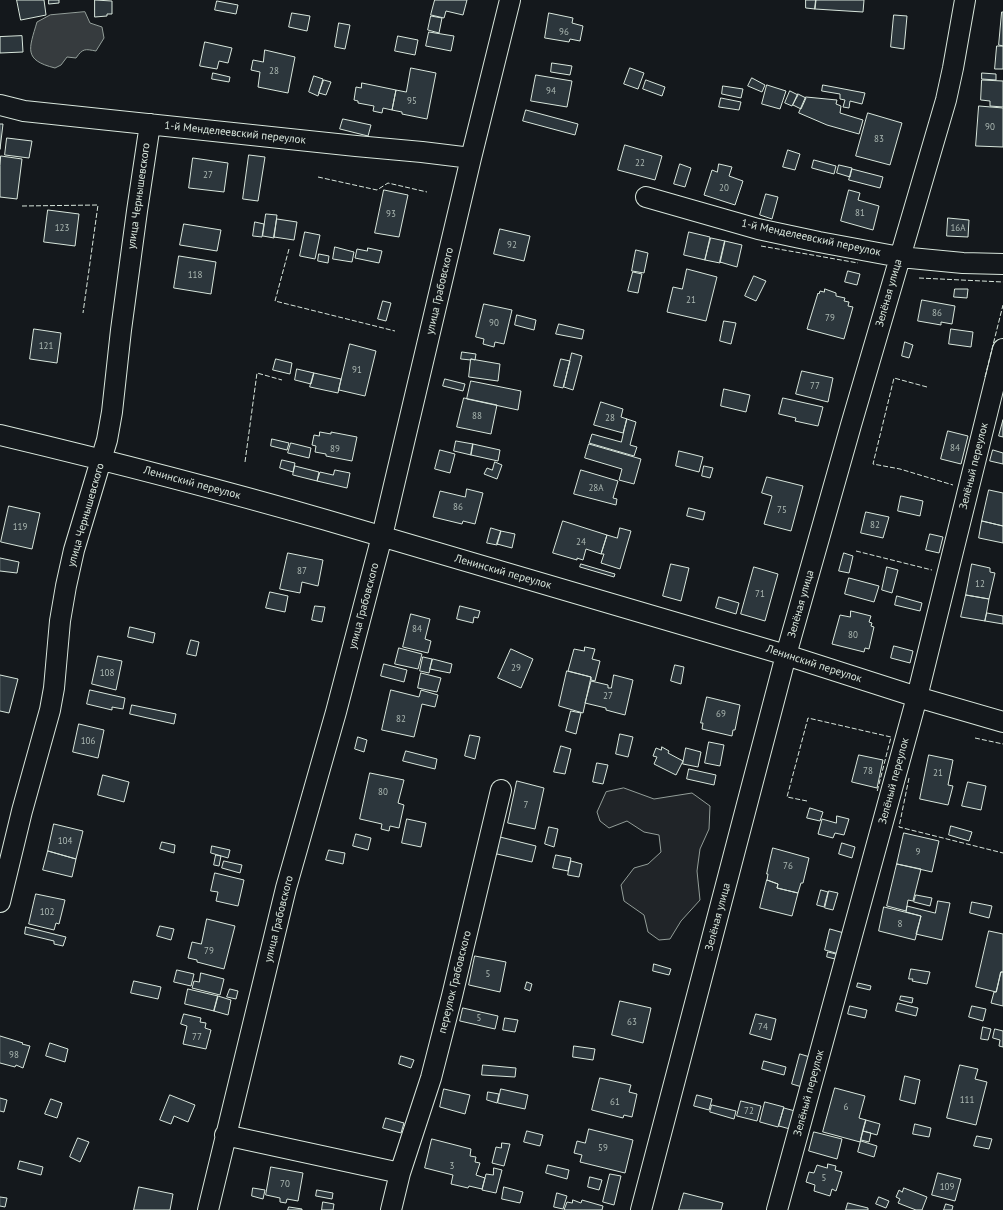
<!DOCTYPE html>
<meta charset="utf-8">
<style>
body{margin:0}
canvas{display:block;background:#14181c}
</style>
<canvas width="1003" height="1210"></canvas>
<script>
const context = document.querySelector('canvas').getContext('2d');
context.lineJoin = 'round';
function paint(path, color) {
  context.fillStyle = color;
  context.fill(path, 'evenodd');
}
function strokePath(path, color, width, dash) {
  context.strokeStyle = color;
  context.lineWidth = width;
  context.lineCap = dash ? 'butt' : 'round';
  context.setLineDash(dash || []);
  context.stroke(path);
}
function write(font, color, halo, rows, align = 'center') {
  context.font = font + ' "PT Sans",sans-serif';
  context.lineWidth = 3;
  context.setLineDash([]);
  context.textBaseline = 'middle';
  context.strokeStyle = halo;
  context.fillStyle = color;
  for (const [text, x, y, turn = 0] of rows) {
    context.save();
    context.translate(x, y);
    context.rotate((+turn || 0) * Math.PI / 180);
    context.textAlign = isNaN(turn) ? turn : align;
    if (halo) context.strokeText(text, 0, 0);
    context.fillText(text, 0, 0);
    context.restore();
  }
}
const green = new Path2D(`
 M624,788L654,799L692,793L710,806L709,829L700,849L697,871L700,900L681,921L670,939L659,940L648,932L644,915L624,901L621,885L634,868L648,864L661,852L659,835L644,832L627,821L609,828L600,821L597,812L606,792Z`);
const water = new Path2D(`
 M85,12L90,23L102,27L104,38L96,51C85,49 83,48 76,58L67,57L61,65L55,68C23,60 29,49 37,22L50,15Z`);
const building = new Path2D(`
 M17,0H44L46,15L21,20Z
 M49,0H59V3L49,4Z
 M95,0L112,1V14H107V16L95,17Z
 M435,0H467L463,15L446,11L444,18L431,15Z
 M806,0H816L815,9L806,8Z
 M816,0H864L863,12L815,9Z
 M217,1L238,5L236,14L215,10Z
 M1002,12H1003V46L999,45Z
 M292,13L310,16L307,31L289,27Z
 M549,13L573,18L572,23L583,26L580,41L570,39L569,42L545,38Z
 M894,15L907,16L904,49L891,47Z
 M431,16L442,18L439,33L428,30Z
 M339,23L350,25L345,49L335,47Z
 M429,32L454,36L451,51L426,46Z
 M22,36L23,52L0,53V37Z
 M398,36L418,40L415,55L395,51Z
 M205,42L232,48L228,63L219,61L217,69L200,66Z
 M997,46H1003V69H995Z
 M265,50L295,57L288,93L258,87L260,72L251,70L253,60L263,62Z
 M552,63L572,66L570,75L551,72Z
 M411,68L436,73L427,119L402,114V112L392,110L396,90L406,92Z
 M630,68L644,73L638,89L624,84Z
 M213,73L230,77L229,82L212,79Z
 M982,73L996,74V80L982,79Z
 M536,75L572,81L567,107L531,101Z
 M314,76L323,79L318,96L309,92Z
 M752,78L765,85L762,92L748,86Z
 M324,80L331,82L326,95L319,93Z
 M646,80L665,87L662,96L643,89Z
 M982,80L1003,81V107L990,106V101L981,100Z
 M362,83L396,90L392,110L383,108L382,113L373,111L374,106L358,103V101L354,100L356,87L361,88Z
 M767,85L786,91L780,109L762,104Z
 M823,85L865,93L862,104L850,101L849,108L843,107L845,100L840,99V94L822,91Z
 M723,86L743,89L741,98L722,94Z
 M790,91L798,95L792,106L785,103Z
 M798,94L806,98L801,109L793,105Z
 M806,97L837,100L836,104L841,106L840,113L863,120L859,134L827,125L799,113Z
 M721,98L741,102L739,110L719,107Z
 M979,106L1003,108V147L976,146Z
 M526,110L578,124L575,135L523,121Z
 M868,113L902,123L890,165L856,156Z
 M343,119L371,125L368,136L340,129Z
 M0,124H3L0,149Z
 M7,138L32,141L29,158L5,155Z
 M625,145L662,156L655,180L618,170Z
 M788,150L800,154L795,170L783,167Z
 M249,155L265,157L258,201L243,199Z
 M1,156L22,159L17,199L0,197V166Z
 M193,158L228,163L224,192L189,188Z
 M814,160L836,166L834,174L812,168Z
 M680,164L691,168L685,187L674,184Z
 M719,164L732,167L729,176L743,181L735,205L704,195L712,170L717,172Z
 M839,165L852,168L850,177L837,173Z
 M852,169L883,177L880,188L849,180Z
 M384,190L408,195L399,237L375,233Z
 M849,190L860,193L858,200L879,206L873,230L841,221Z
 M766,194L778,197L772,219L760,215Z
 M48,210L79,214L75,246L44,242Z
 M266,214L277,215L274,238L263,236Z
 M948,218L969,220L968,237L947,236Z
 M277,219L297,222L294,240L274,237Z
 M255,222L264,224L262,237L253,236Z
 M184,224L221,230L217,251L180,245Z
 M500,229L530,236L524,261L494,254Z
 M305,232L320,235L315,259L300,256Z
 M689,232L710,237L705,260L684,255Z
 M711,238L725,241L720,263L705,260Z
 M725,241L742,245L737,267L720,262Z
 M335,247L354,252L352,262L333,259Z
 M368,248L382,251L379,263L355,258L357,249L367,251Z
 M636,250L648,253L644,273L632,271Z
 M319,254L329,256L328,263L318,261Z
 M179,256L216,262L211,294L174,288Z
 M687,269L717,277L706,321L667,312L673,287L682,289Z
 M848,271L860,274L857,285L845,282Z
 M633,272L642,274L638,293L628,291Z
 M754,276L766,281L756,301L745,296Z
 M825,289L836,293V296L845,298L844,301L849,302L848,306L853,307L844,339L807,329L818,293L819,294L820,291L824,292Z
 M955,289H968L967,298L954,297Z
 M922,300L955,306L952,324L941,322V325L918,321Z
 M383,301L391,303L386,321L378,319Z
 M484,304L512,310L504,344L495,342L494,347L483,344L484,339L476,337Z
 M517,315L536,320L534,330L515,325Z
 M724,321L736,323L731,344L720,341Z
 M559,324L584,330L582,339L556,334Z
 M34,329L61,333L57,363L30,359Z
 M951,329L973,332L971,347L949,344Z
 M905,342L913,345L909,358L902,356Z
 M350,344L376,351L365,396L339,390Z
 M462,352L476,354L475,360L471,359V360L461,359Z
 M572,353L582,356L573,390L564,387Z
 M276,359L292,363L290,374L273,370Z
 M471,359L500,364L498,381L469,377Z
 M561,359L570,361L563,388L554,386Z
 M297,369L314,373L311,384L295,380Z
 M802,371L833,378L828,402L796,394Z
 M314,373L341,379L338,393L310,387Z
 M445,379L465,384L463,391L443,386Z
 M471,381L521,391L518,410L467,399Z
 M724,389L750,395L746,412L721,406Z
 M464,398L497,405L491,434L457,427Z
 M783,398L823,407L818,426L795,421L796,418L779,414Z
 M601,402L623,409L621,417L627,419L623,433L594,425Z
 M627,419L636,422L630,445L637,447L634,456L589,443L592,434L621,442Z
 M1003,420V437L999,436Z
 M948,431L968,436L961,464L941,459Z
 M320,432L331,434V432L357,437L352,461L326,456V454L315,452L316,446L312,445L314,435L319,436Z
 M272,439L289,443L287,450L271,446Z
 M456,441L473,444L471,455L454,451Z
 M291,443L311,448L309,458L288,453Z
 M473,444L500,450L498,461L471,455Z
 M589,444L641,459L634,484L619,480L622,469L585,458Z
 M440,450L455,454L450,473L435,469Z
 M993,450L1003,453V464L990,461Z
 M679,451L703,457L699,472L676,466Z
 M282,460L295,463L293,472L280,468Z
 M495,462L502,465L497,479L484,474L487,468L492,470Z
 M295,466L319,472L317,481L293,475Z
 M704,466L713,468L710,478L702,476Z
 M335,470L350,473L347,488L317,481L320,472L333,475Z
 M581,470L618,481L613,498L617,499L616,505L574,494Z
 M767,477L803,486L791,531L764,524L772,496L762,493Z
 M467,489L483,493L475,524L463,521L462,524L433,517L440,491L465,497Z
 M989,490L1003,493V526L982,521Z
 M901,496L923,501L920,516L898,511Z
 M9,506L40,513L32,549L1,542Z
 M689,508L705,512L703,520L687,516Z
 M866,512L889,517L883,538L861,533Z
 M563,521L607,535L601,554L586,549L583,560L577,558V560L553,553Z
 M982,521L1003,526V543L979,538Z
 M491,528L501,531L497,545L487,543Z
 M620,528L631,531L620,569L601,563L604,554H601L607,535L617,538Z
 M501,531L515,534L512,548L497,544Z
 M930,534L943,537L939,553L926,550Z
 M288,553L323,560L318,586L302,582L300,593L280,589Z
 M844,553L853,556L849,573L839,571Z
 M0,558L19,562L17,573L0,571Z
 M581,564L615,574L614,577L580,567Z
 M671,564L689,568L681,601L663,596Z
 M972,564L990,568V572L995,573L989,599L966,595Z
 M754,567L778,574L765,621L741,614Z
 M887,567L898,570L892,593L882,590Z
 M849,578L879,586L874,602L845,594Z
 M270,592L288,596L285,612L266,608Z
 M966,595L989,599L985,621L961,617Z
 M897,596L922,603L920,611L895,605Z
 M719,597L739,603L736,614L716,608Z
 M315,606L325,607L322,622L312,620Z
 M460,606L480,611L478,618L474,617L473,623L457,619Z
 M851,611L871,616L869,622L872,623L871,626L874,627L869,649L865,648L864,652L832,644L840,615L850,617Z
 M987,613L1003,616V624L985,621Z
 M411,614L430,619L425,639L431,641L428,653L403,647Z
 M130,627L155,633L153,643L128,637Z
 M191,640L199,642L196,656L187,654Z
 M894,646L913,651L910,663L891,658Z
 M585,647L595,649L592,659L600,661L595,681L591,680V677L568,671L574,649L584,651Z
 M399,648L422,654L418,669L395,664Z
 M511,649L533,659L521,688L498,678Z
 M98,656L122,661L116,690L92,684Z
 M423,657L432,659L429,673L420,671Z
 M433,659L452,664L450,673L430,669Z
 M384,664L407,670L404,682L381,676Z
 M675,665L684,667L681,684L671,681Z
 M567,671L591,677L583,713L559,706Z
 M421,673L441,678L437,692L418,688Z
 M0,675L18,679L9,713L0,711Z
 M614,675L633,680L625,715L606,710V708L585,703L591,681L608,685V688H611Z
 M90,690L125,698L123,709L112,707V710L87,704Z
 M391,690L419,697L421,690L438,695L435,707L422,704L414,737L382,730Z
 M707,697L740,705L735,730H733L732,736L702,729L703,723H701Z
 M132,705L176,714L174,724L130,714Z
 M571,711L581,713L576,734L566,731Z
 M79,724L104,730L98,758L73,752Z
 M620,734L633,737L628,757L616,754Z
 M470,735L480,737L475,759L465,756Z
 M358,737L367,740L364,752L355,749Z
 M709,742L724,745L720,766L705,763Z
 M561,746L571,749L565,774L554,772Z
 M662,747L669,751L668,753L683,761L676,775L654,764L657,757L653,756L656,748L661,750Z
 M686,748L701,752L698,767L683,764Z
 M406,751L437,759L435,769L403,761Z
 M859,755L883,760L877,788L852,782Z
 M929,755L953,760L948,785L953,786L948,805L920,799Z
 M597,763L608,765L603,784L593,782Z
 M689,769L716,775L714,785L687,779Z
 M370,773L404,780L398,803L404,805L399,828L390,826L389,831L381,829L382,824L360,819Z
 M103,775L129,782L124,802L98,795Z
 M517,781L544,788L535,829L508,823Z
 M968,782L986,786L981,810L962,806Z
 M810,808L823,812L820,821L807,818Z
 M837,816L849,819L844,835L835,833L833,838L818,834L822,819L836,823Z
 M407,819L426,823L421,847L402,843Z
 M54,824L83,831L76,859L48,851Z
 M951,826L972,832L969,841L949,835Z
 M549,827L558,829L554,847L545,844Z
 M904,833L939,841L932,872L897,864Z
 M356,834L371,838L368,850L353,846Z
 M500,837L536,846L532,862L497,854Z
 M162,842L175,845L174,853L160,849Z
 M842,843L855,847L852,858L839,854Z
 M212,846L230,850L228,858L211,853Z
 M773,848L809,858L803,883H801L798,893L777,888L778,884L767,880L768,874H767Z
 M329,850L345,853L343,864L326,860Z
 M48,851L76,859L72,877L43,870Z
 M216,855L221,856L219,866L214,865Z
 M556,855L571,858L568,871L553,868Z
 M224,861L242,865L240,873L222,868Z
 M571,861L582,864L579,877L568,875Z
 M897,864L921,869L913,901L908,900L906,911L887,906Z
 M215,873L244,880L238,906L216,901L218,892L211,891Z
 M767,880L778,884L777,888L798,893L792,916L760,908Z
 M821,890L828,892L824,907L817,905Z
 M829,891L838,893L833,910L825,908Z
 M36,894L65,900L59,924L56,923L54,930L29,924Z
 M916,895L932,898L930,906L914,902Z
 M938,901L950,903L942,940L916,934L921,916L906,912L907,906L935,913Z
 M972,902L992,906L989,918L970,913Z
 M884,907L921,916L915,940L879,931Z
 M207,919L235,926L224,969L197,962V960L188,958L192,942L201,944Z
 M160,926L174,929L171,940L157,936Z
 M26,927L66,937L63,946L54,944V941L25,934Z
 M830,929L844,933L839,954L825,950Z
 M989,931L1003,934V972H1001L996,992L976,987Z
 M828,952L836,954L835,959L827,957Z
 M475,956L506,962L500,992L469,985Z
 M654,964L671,969L669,975L653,971Z
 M911,969L930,972L927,984L912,981L913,979H909Z
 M177,970L194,974L191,986L174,982Z
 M1001,972H1003V1006L991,1003L994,992H996Z
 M201,973L224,979L220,995L192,988L194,981L199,982Z
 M134,981L161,987L158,999L131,993Z
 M527,982L532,984L530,991L525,989Z
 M858,983L871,986L870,990L857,987Z
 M188,989L218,996L214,1011L185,1004Z
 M230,989L238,991L236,999L227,997Z
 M218,996L231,1000L228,1015L214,1011Z
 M901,996L913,998L912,1003L900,1000Z
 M620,1001L651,1008L643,1043L612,1035Z
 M898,1003L918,1008L916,1016L896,1011Z
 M850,1006L867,1010L865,1018L848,1014Z
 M972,1006L986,1009L983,1021L969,1017Z
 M463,1008L498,1016L495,1029L460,1021Z
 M184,1014L201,1018L200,1022L206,1023L205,1028L211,1030L206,1049L183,1044L187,1026L181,1024Z
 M756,1014L776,1019L771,1040L750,1034Z
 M505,1018L518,1020L515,1032L503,1030Z
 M983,1027L991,1029L988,1040L981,1039Z
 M995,1029L1003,1031V1047L999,1046L1000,1040L993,1038Z
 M0,1036L23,1043L22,1044L30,1046L23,1068L16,1065L15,1067L0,1063Z
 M50,1043L68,1049L65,1062L46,1056Z
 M574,1046L595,1049L593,1060L573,1057Z
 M800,1054L810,1057L802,1087L792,1084Z
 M401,1056L414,1060L411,1068L399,1064Z
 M764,1061L786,1067L784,1075L762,1069Z
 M483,1065L516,1068L515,1077L482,1075Z
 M960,1065L978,1069L975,1079L987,1082L976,1125L947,1118Z
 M905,1076L920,1080L915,1104L900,1100Z
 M600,1078L631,1085L629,1092L637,1094L632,1117L624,1115L623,1118L592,1110Z
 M835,1088L865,1096L859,1118L866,1120L860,1142L823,1132Z
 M444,1089L470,1095L465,1114L440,1107Z
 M501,1089L528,1095L525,1109L498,1103Z
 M488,1092L499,1094L497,1103L487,1100Z
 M170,1095L195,1105L188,1122L174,1116L171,1124L160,1120Z
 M697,1095L712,1099L709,1110L694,1106Z
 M0,1098L7,1100L4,1112L0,1111Z
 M51,1099L62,1103L57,1118L45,1114Z
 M741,1101L761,1106L757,1121L737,1116Z
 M765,1102L784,1107L778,1127L760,1122Z
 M712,1105L736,1111L734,1119L710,1112Z
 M784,1108L795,1111L790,1129L779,1126Z
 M386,1118L404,1123L401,1133L383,1128Z
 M866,1120L880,1124L877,1135L863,1131Z
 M915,1124L931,1128L929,1137L913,1134Z
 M589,1129L633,1140L625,1173L580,1162L582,1155L574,1153L577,1141L585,1143Z
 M527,1131L543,1135L540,1146L524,1142Z
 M863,1131L871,1133L869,1142L861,1140Z
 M814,1132L842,1139L837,1159L809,1151Z
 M977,1136L992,1139L989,1149L974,1146Z
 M78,1138L89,1142L80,1162L70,1157Z
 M432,1139L471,1149L470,1156L476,1157L475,1162L480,1163L476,1175L485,1178L482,1189L469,1186L468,1188L451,1184L453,1175L425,1168Z
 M861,1141L877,1146L874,1157L858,1152Z
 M502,1143L510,1144L504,1166L492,1163L496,1147L501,1148Z
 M20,1161L43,1167L41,1175L18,1169Z
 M828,1164L836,1166L835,1170L842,1172L836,1191L832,1189L830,1196L814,1191L815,1185L806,1182L809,1172L814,1173L817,1165L827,1168Z
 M548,1165L569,1170L567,1179L546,1173Z
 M271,1167L303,1173L298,1201L287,1199L286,1203L280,1202V1198L266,1195Z
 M494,1168L502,1170L496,1193L482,1190L486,1174L493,1175Z
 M938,1173L961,1179L955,1201L932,1195Z
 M610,1174L621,1176L614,1205L603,1202Z
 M590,1177L602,1180L599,1190L588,1187Z
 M139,1187L173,1194L170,1210H134Z
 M504,1187L523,1192L520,1203L502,1199Z
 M253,1188L265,1190L263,1199L252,1196Z
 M904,1188L927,1197L922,1210H916L898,1203L900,1199L896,1197L899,1190L902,1192Z
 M317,1190L333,1193L332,1199L316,1196Z
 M557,1193L567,1196L563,1209L554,1207Z
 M684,1193L723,1203L721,1210H679Z
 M0,1197L7,1198L5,1207L0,1206Z
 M879,1197L889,1201L886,1208L876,1204Z
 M573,1200L581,1203L582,1200L603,1206L602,1210H564L567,1202L572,1203Z
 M323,1202L334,1204L333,1210H322Z
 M848,1203L868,1208V1210H846Z
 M946,1204L953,1206L952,1210H944Z
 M289,1207L302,1209V1210H288Z`);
const minor = new Path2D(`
 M0,105L24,111L356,146L422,152L471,158
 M646,197L758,229L819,242L900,257L963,263L1003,264
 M0,435C109,461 218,489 326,520L786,655L917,697L1003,722
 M0,902L22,811L50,710L54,688L60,621L66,586L74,550L107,440L112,412L121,330L137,211L150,124
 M225,1135L400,1173
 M208,1210L286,888L336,712L382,536L471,158L510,0
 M391,1210L400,1173L431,1078L452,996L501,790
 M641,1210L786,655L851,425L946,100L953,68L965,0
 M777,1210L917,697L1003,349`);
const fence = new Path2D(`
 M318,177L377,190L388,183L427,192
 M22,206L98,205L83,313
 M761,246L858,263
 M289,249L275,301L395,331
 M919,278L1003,282
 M985,377L1003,305
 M927,387L894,378L873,464L900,469L953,485
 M245,462L257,373L282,380
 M856,551L932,570
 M975,738L1003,744
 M909,778L899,827L1003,853
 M807,801L787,797L808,718L891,737L877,792`);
const numberNames = [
 ["96",564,32],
 ["28",274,71],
 ["94",551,91],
 ["95",412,101],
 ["90",990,127],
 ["83",879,139],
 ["22",640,163],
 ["27",208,175],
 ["20",724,188],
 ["81",860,213],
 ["93",391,214],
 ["123",62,228],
 ["16А",958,228],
 ["92",512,245],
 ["118",195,275],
 ["21",691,300],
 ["86",937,313],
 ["79",830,318],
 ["90",494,323],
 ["121",46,346],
 ["91",357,370],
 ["77",815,386],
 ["88",477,416],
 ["28",610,418],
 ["84",955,448],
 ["89",335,449],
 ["28А",596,488],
 ["86",458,507],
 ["75",782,510],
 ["82",875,525],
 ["119",20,527],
 ["24",581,542],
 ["87",302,571],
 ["12",980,584],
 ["71",760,594],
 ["84",417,629],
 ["80",853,635],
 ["29",516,668],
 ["108",107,673],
 ["27",608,696],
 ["69",721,714],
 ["82",401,719],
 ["106",88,741],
 ["78",868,771],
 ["21",938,773],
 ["80",383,792],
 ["7",526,805],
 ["104",65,841],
 ["9",918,852],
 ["76",788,866],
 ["102",47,912],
 ["8",900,924],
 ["79",209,951],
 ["5",488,974],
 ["5",479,1018],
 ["63",632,1022],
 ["74",763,1027],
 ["77",197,1037],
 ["98",14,1055],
 ["111",967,1100],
 ["61",615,1102],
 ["6",846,1107],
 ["72",749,1111],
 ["59",603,1148],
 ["3",452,1166],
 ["5",824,1178],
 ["70",285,1184],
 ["109",947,1187]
];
const streetNames = [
 ["1-й Менделеевский переулок",235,133,6],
 ["улица Чернышевского",139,196,-82],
 ["1-й Менделеевский переулок",811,238,12],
 ["улица Грабовского",440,291,-77],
 ["Зелёная улица",889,293,-74],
 ["Зелёный переулок",974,466,-76],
 ["Ленинский переулок",192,483,15],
 ["улица Чернышевского",86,515,-74],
 ["Ленинский переулок",503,572,16],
 ["Зелёная улица",801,604,-74],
 ["улица Грабовского",364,606,-75],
 ["Ленинский переулок",814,664,18],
 ["Зелёный переулок",894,781,-75],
 ["Зелёная улица",718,917,-75],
 ["улица Грабовского",279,919,-76],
 ["переулок Грабовского",455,982,-76],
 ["Зелёный переулок",809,1093,-75]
];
paint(green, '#202428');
strokePath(green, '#939e99', 1);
paint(water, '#363b3e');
strokePath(water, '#939e99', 1);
paint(building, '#2c363c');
strokePath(building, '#d8e6dc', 1);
strokePath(minor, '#d8e6dc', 22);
strokePath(minor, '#14181c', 20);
strokePath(fence, '#d8e6dc', 1, [5, 2]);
write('9px', '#adbab4', null, numberNames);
write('11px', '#d8e6dc', '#14181c', streetNames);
</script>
